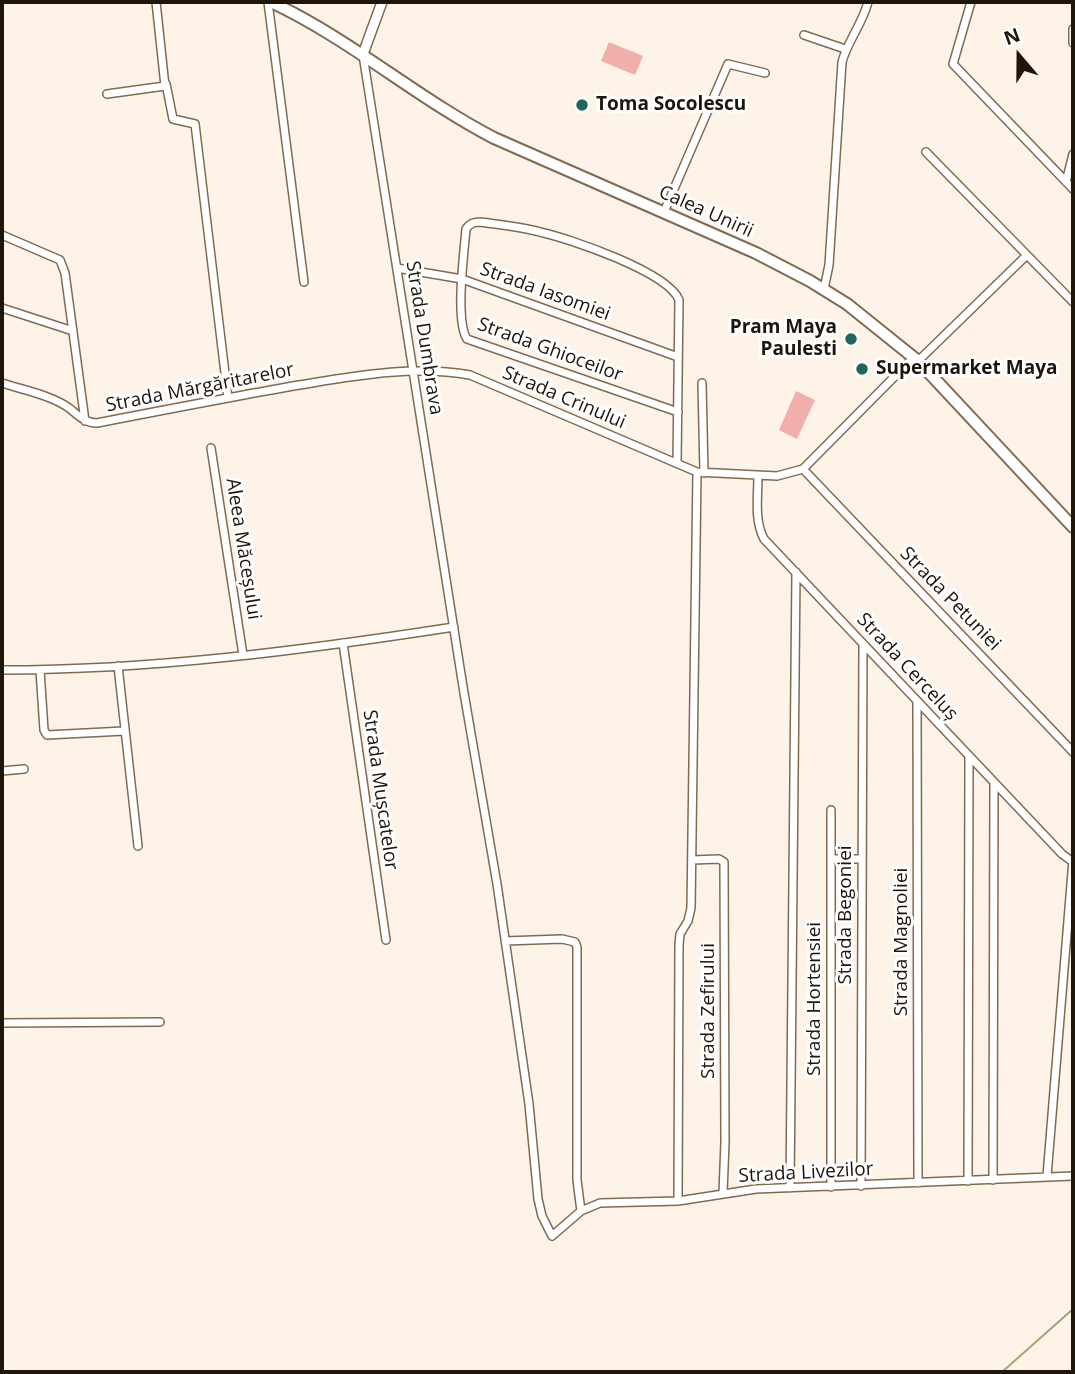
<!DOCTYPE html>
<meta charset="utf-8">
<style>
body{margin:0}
#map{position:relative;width:1075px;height:1374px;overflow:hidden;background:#fef3e8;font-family:"Open Sans",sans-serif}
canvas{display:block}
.frame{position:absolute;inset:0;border:4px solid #1e150b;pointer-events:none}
.north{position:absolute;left:984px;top:21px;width:70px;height:70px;-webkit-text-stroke:5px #fff;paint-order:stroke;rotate:340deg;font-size:19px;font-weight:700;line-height:28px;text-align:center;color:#1e150b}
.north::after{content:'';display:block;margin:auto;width:24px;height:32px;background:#1e150b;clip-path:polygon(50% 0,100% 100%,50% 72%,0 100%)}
</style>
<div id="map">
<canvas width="1075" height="1374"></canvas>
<div class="frame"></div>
<div class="north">N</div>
</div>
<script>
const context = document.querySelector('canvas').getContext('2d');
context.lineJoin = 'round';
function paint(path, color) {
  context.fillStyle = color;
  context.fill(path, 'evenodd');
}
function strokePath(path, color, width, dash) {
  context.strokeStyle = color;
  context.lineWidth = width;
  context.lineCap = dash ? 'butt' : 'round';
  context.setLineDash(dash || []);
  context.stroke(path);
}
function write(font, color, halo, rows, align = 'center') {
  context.font = font + ' "Open Sans",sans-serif';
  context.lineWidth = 6;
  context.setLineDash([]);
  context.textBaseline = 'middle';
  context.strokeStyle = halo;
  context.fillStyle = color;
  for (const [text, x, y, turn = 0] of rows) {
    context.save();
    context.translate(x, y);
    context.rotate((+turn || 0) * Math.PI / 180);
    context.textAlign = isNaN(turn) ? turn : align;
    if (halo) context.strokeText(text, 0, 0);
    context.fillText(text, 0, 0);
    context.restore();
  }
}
const green = new Path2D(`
 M609,42L643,56L635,75L601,61Z
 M796,391L815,400L797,439L779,430Z`);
const stream = new Path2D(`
 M1002,1372L1073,1309`);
const minor = new Path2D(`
 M268,2L304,282
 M971,2L953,64L1073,189
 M1073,29V43
 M804,35L845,49
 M363,55L464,693L497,884L529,1104L538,1199L542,1216L552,1236L581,1211L600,1203L678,1201L756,1189L1073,1176
 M166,84L173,119L195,124L228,398
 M107,94L165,86L156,2
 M926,152L1073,302
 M1066,182L1073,154
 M664,212L728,64L765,73
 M2,235L60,260L65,273L85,421
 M397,268L462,279L678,357
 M824,289L829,265L842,62C848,40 862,25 868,2
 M2,308L73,331
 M918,361L1027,255
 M2,383C23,390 51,395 69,408C78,415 85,423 97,423C164,410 231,397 299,385C355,376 413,365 470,375L697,472L777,476L803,469L914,357
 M702,383L704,473
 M211,448L243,655
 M677,463L679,300C668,272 571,239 540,232C521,227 501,225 481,222C474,222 470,223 466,229C464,253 455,321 467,339L678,412
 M803,469L1073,752
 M758,476C758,497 754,520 764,539L1062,854L1073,862
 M343,643L386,940
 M118,666L138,846
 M2,670C153,670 305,650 454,627
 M40,670L44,730L47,735L124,731
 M917,702L918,1183
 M2,771L24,769
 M831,810V1187
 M831,859H861
 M692,860L719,859L724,862L725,1142L723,1193
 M505,941L562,939L575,942L577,947V1180L581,1211
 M2,1023L160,1022
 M1047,1176L1073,860
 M993,1180L994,783
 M968,1181L969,756
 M861,1186L863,644
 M790,1188L796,572
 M678,1201L679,945L680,934L688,921L691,908L697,472`);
const tertiary = new Path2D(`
 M363,54L382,2`);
const secondary = new Path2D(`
 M271,2C350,39 417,98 494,138L756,253L810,281L847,304L918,361L1073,527`);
const markers = [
 [582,105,7,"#1f675d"],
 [851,339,7,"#1f675d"],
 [862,369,7,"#1f675d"]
];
const poiNames = [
 ["Toma Socolescu",596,105],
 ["Pram Maya",837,328,"right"],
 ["Paulesti",837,350,"right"],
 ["Supermarket Maya",876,369]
];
const streetNames = [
 ["Calea Unirii",706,212,24],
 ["Strada Iasomiei",545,292,20],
 ["Strada Dumbrava",424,338,81],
 ["Strada Ghioceilor",550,350,20],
 ["Strada Mărgăritarelor",200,388,-11],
 ["Strada Crinului",564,398,23],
 ["Aleea Măceșului",243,549,81],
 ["Strada Petuniei",950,599,46],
 ["Strada Cerceluș",907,667,47],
 ["Strada Mușcatelor",380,790,82],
 ["Strada Begoniei",846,915,-90],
 ["Strada Magnoliei",902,942,-90],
 ["Strada Hortensiei",815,999,-90],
 ["Strada Zefirului",709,1011,-90],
 ["Strada Livezilor",806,1173,-3]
];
paint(green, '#f0afab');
strokePath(stream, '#a2a475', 2);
strokePath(minor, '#826a51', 10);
strokePath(tertiary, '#826a51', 12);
strokePath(secondary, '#826a51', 14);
strokePath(minor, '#fff', 7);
strokePath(tertiary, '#fff', 9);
strokePath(secondary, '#fff', 10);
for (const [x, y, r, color] of markers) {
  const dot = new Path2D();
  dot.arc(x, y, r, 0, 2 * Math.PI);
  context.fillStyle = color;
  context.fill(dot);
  strokePath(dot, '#fff', 2.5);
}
write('bold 19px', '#1e150b', '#fff', poiNames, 'left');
write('19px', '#1e150b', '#fff', streetNames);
</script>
